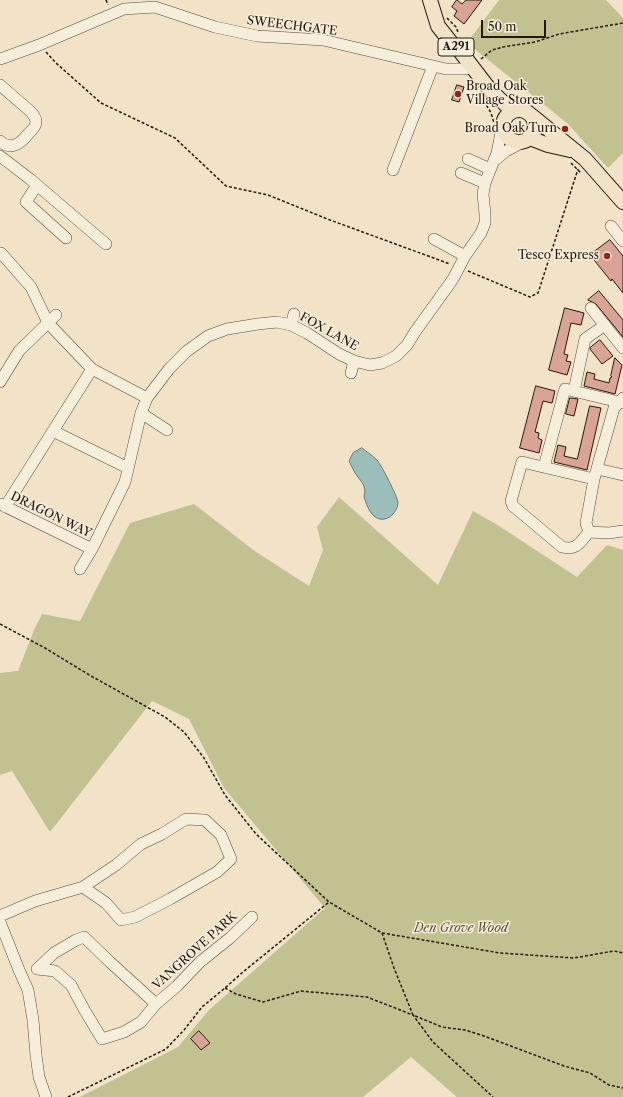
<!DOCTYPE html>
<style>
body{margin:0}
#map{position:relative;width:623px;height:1097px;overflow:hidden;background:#f2e3c8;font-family:"Libre Caslon Text",serif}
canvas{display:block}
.scale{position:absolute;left:481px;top:20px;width:65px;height:18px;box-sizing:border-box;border:2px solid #24170c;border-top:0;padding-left:5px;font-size:12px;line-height:14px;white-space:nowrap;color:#24170c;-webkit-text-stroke:3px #f7eddb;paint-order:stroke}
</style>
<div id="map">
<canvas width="623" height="1097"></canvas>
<div class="scale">50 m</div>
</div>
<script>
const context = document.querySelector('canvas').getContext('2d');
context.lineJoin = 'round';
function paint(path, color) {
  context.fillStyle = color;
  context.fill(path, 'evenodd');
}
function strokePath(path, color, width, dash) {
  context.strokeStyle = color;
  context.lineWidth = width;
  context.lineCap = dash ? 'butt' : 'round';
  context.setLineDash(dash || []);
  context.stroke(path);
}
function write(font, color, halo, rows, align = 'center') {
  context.font = font + ' "Libre Caslon Text",serif';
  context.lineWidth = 3;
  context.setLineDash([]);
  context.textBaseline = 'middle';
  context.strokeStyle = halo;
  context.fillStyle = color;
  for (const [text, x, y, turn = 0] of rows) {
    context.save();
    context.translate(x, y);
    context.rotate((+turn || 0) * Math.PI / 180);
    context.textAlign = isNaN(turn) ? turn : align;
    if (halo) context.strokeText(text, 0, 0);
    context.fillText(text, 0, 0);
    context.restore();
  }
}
const green = new Path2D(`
 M499,0H606L623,18V153L608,168L567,123L467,43Z
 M339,497L438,585L473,511L496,524L577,577L607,545L623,550V1097H457L411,1057L363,1097H80L178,1047L209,1010L325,908L224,788L189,719L152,701L50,832L12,771L0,775V673L18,671L34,630L42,614L80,621L130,523L194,504L256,552L309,586L323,550L317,527ZM199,1031L210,1043L202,1050L191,1039Z`);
const water = new Path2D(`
 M362,448C367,452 373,456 377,460C382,466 397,496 398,502C398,514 384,525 374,516C369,512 366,503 364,497C367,485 361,482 355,473C353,469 351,465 349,461L353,453Z`);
const building = new Path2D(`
 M457,0L462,4L466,0H482L464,24L454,16L457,11L452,7Z
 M457,85L464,87L459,102L452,100Z
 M610,240L623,256V293L612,279L611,281L590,255Z
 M599,291L623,320V337L596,304L588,300Z
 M565,308L584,313L581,325L571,323L564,354L568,355L566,361L571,362L567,375L549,370Z
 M600,340L613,356L602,364L590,349V348Z
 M615,358L622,365L615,394L584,386L587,372L595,374L594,379L609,383L610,378L612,377L611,376Z
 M536,386L555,391L552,403L543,401L535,432L539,433L538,438L542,440L539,453L520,448Z
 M570,398L578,399L574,416L566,414Z
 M590,406L601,408L587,470L554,462L558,445L566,447L564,456L577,459Z
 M199,1031L210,1043L201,1050L191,1039Z`);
const path = new Path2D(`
 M106,0L108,5
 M447,18L456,27L458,32
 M46,52L56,63L101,103L175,138L226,186L268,195L330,220L450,264
 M481,59L492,50L503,47L535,42L559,34L623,23
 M484,101L491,113L494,123
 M571,163L581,173
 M468,271L530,297L538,293L578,169
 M0,624L45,648L91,676L165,717L184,732L204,758L225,795L256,834L329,902L382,933L500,953L574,958L614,951L623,953
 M382,933L394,968L413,1015L442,1027L465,1030L484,1036L564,1066L590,1073L609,1085L623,1088
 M225,988L236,994L263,1002L301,991L367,997L413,1015L433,1042L493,1097
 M68,1097L166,1049L184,1030L202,1007L225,988L243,972L329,902`);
const minor = new Path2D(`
 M0,59L39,45L124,9L155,7L215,27L257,36L323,40L446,69H466L472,67
 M0,85L30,111C33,114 36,118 36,122C36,127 32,130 29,133C22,142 11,152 0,141
 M0,156L30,179L106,244
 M468,159L490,169
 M494,161L506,151L527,140
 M393,170L433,66
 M461,173L485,183
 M37,185L26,202L66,238
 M611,226L623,241
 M434,239L465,256
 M0,254L1,253L31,287L48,323L92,369L147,398
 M591,308L623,348
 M291,325L294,314
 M351,373L354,361
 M0,382L19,351L56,315
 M574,391L585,339L605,325
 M141,413L167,430
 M53,431L128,468
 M544,467L565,389L623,403
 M597,469L623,475
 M0,504L92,549
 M5,507L92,369
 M589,532C580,542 577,551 562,547L513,506L511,501L522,462L594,479
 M589,532L586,523L594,479L614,408L623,398
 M589,532L609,533L623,531
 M80,569L92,549L125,482L141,413L147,398L169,369L187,351L208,336L227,329L258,324L277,322L291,325L307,333L339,354L354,361L370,365L382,363L396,356L407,345L415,332L453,279L465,256L481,233L485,223V214L483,194L485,183L497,153L502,128
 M186,819L205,820L221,835L231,859L217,872L170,899L135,917L121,920L106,903L83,887L116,865L141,844L162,834Z
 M0,916L35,901L83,887
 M0,922L19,970L28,990L33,1020L36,1055L39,1077L46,1097
 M156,1004L110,962L84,937L76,940L54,953L37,969L55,971L71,985L85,1011L102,1039L124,1032L141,1022L156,1004L177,986L200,962L230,938L252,917`);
const major = new Path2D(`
 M430,0L438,26L453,45L460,51L490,90L506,105L525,110
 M503 126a16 16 0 1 1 32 0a16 16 0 1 1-32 0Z
 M532,116L585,159L623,202
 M530,138L548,145L570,150`);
const markers = [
 [458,94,4,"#8f2418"],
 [565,129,4,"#8f2418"],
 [607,256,4,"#8f2418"]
];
const shields = [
 [456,47,36]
];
const shieldNames = [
 ["A291",456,47]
];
const streetNames = [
 ["SWEECHGATE",292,26,7],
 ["FOX LANE",329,332,29],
 ["DRAGON WAY",51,515,26],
 ["VANGROVE PARK",195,951,-42]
];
const poiNames = [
 ["Broad Oak",466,87,"left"],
 ["Village Stores",466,101,"left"],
 ["Broad Oak Turn",557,129],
 ["Tesco Express",599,256]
];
const parkNames = [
 ["Den Grove Wood",461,929]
];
paint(green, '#c2c190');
paint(water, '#9cbeba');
strokePath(water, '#6c7b74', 1);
paint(building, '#d9a496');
strokePath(building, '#24170c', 1);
strokePath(minor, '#584a3b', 12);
strokePath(major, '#24170c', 16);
strokePath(path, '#24170c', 1.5, [3, 2]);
strokePath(minor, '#f7eddb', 11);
strokePath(major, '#f2e3c8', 14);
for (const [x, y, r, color] of markers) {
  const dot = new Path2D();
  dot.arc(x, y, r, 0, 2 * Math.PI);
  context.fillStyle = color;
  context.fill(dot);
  strokePath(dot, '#f7eddb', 1.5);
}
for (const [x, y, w] of shields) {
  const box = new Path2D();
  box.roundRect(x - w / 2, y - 9, w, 18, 3);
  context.fillStyle = '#f7eddb';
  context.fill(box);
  strokePath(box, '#24170c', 1);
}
write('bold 11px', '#24170c', null, shieldNames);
write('12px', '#24170c', '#f7eddb', streetNames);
write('12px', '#24170c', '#f7eddb', poiNames, 'right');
write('italic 12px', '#5b523a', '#f7eddb', parkNames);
</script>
